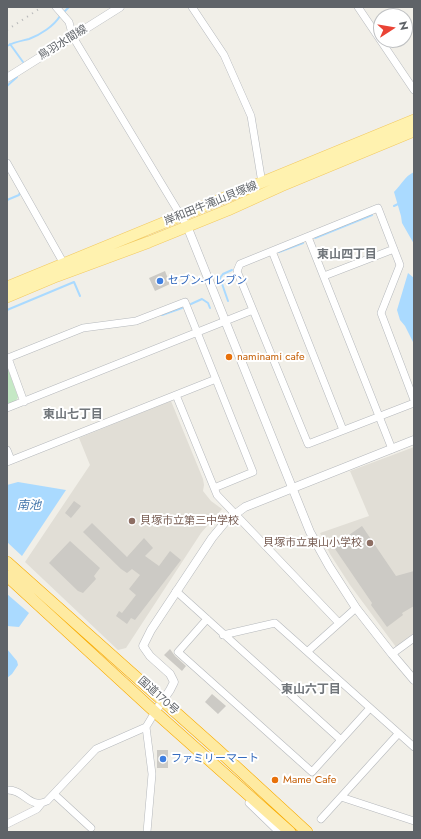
<!DOCTYPE html>
<meta charset="utf-8">
<style>
body{margin:0}
#map{position:relative;width:421px;height:839px;overflow:hidden;background:#f1efe8;font-family:Jost,sans-serif}
canvas{display:block}
.frame{position:absolute;inset:0;border:8px solid #5f6368;pointer-events:none}
.north{position:absolute;left:373px;top:8px;width:40px;height:40px;box-sizing:border-box;background:#fff;border:1px solid #bfc1c3;border-radius:50%;rotate:78deg;font-size:11px;font-weight:700;line-height:16px;text-align:center;color:#5f6368}
.north::after{content:'';display:block;margin:auto;width:14px;height:18px;background:#ea4335;clip-path:polygon(50% 0,100% 100%,50% 72%,0 100%)}
</style>
<div id="map">
<canvas width="421" height="839"></canvas>
<div class="frame"></div>
<div class="north">N</div>
</div>
<script>
const context = document.querySelector('canvas').getContext('2d');
context.lineJoin = 'round';
function paint(path, color) {
  context.fillStyle = color;
  context.fill(path, 'evenodd');
}
function strokePath(path, color, width, dash) {
  context.strokeStyle = color;
  context.lineWidth = width;
  context.lineCap = dash ? 'butt' : 'round';
  context.setLineDash(dash || []);
  context.stroke(path);
}
function write(font, color, halo, rows, align = 'center') {
  context.font = font + ' Jost,"Noto Sans JP",sans-serif';
  context.lineWidth = 4;
  context.setLineDash([]);
  context.textBaseline = 'middle';
  context.strokeStyle = halo;
  context.fillStyle = color;
  for (const [text, x, y, turn = 0] of rows) {
    context.save();
    context.translate(x, y);
    context.rotate((+turn || 0) * Math.PI / 180);
    context.textAlign = isNaN(turn) ? turn : align;
    if (halo) context.strokeText(text, 0, 0);
    context.fillText(text, 0, 0);
    context.restore();
  }
}
const education = new Path2D(`
 M171,401L203,479L204,485L203,491L211,501L222,509L201,533L126,648L118,650L25,562L90,465L79,438Z
 M414,447V633L396,647L350,585L330,554L320,533L369,516L350,471Z`);
const green = new Path2D(`
 M7,366L18,397L16,401L7,404Z`);
const water = new Path2D(`
 M414,172V244L402,223L401,216L394,192C402,184 404,177 414,172Z
 M408,273L414,278V344L405,326L400,320L397,310Z
 M18,482L66,490L22,556L7,542V485Z
 M7,594L29,613L19,627L7,626Z
 M7,649L17,661L18,665L12,674L7,678Z`);
const stream = new Path2D(`
 M64,12L69,7
 M10,44L23,62
 M7,46C14,42 21,41 29,39C40,35 54,26 60,16
 M7,86L17,77
 M7,200L19,195L20,192
 M394,206L398,204
 M315,238L372,215
 M279,252L303,243
 M228,301L220,278L223,274L232,270
 M191,304L202,299L208,303L210,308
 M7,310L74,282L80,296
 M162,315L182,308`);
const building = new Path2D(`
 M165,271L170,284L155,291L149,278Z
 M74,501L81,506L71,518L65,513Z
 M92,523L127,557L144,538L153,548L145,556L159,566L170,551L181,560L135,620L131,618L127,624L116,616L119,611L122,613L136,595L129,589L140,575L132,569L127,573L121,569L83,532Z
 M362,526L396,576L414,571V606L402,613L403,615L387,627L371,605L372,603L333,546Z
 M70,541L100,568L94,576L96,579L83,593L78,591L49,563Z
 M170,649L175,656L186,666L182,671L164,655Z
 M212,694L226,706L218,714L205,702Z
 M157,750H168V768H157Z`);
const minor = new Path2D(`
 M56,7L69,22L73,37L187,226
 M192,7L224,55L251,116L262,183
 M358,7L414,90
 M7,163L64,264
 M308,237L392,449
 M272,251L343,430
 M324,276L394,249
 M176,395L217,495L339,623
 M414,400L381,313L400,265L378,208L240,264L237,271L308,444L414,403
 M24,402L8,358L83,328L136,321L185,302L253,472L214,488
 M7,408L253,310
 M7,450L11,460
 M7,462L216,379
 M176,591L341,740
 M207,619L178,652L312,772L370,708
 M223,635L275,623L414,747
 M308,651L356,608
 M392,654L414,638
 M146,727L152,774L147,832
 M7,790C24,789 30,810 47,801L96,749L146,727L155,712
 M54,794L91,828
 M341,797L414,821
 M249,803L279,832
 M321,819L398,734
 M7,824L37,809L41,804`);
const tertiary = new Path2D(`
 M7,78L120,7
 M187,226L310,532L329,566L356,608L392,654L414,680
 M155,712L170,690L174,682L170,674L150,656L143,646L151,630L212,538L226,521L245,507L414,440`);
const primary = new Path2D(`
 M7,287L414,120
 M7,297L57,276L149,242L228,210L281,186L414,131`);
const trunk = new Path2D(`
 M7,562L218,750L307,832
 M7,576L155,712L290,832`);
const rail = new Path2D(`
 M7,30L42,7`);
const markers = [
 [160,281,4,"#3f7fe0"],
 [229,357,4,"#e8710a"],
 [132,521,4,"#8d6e63"],
 [370,543,4,"#8d6e63"],
 [163,759,4,"#3f7fe0"],
 [275,780,4,"#e8710a"]
];
const streetNames = [
 ["鳥羽水間線",63,43,-32],
 ["岸和田牛滝山貝塚線",211,204,-22],
 ["国道170号",158,696,42]
];
const shopNames = [
 ["セブン-イレブン",168,281],
 ["ファミリーマート",171,759]
];
const foodNames = [
 ["naminami cafe",237,357],
 ["Mame Cafe",283,780]
];
const educationNames = [
 ["貝塚市立第三中学校",140,521],
 ["貝塚市立東山小学校",362,543,"right"]
];
const neighbourhoodNames = [
 ["東山四丁目",347,255],
 ["東山七丁目",73,415],
 ["東山六丁目",311,690]
];
const waterNames = [
 ["南池",29,506]
];
paint(education, '#e1ded6');
paint(green, '#c5e8c5');
paint(water, '#aadaff');
strokePath(stream, '#aadaff', 2);
paint(building, '#cccac5');
strokePath(minor, '#b5b8bc', 8);
strokePath(tertiary, '#b5b8bc', 9);
strokePath(primary, '#f2c960', 12);
strokePath(trunk, '#f9ab00', 12);
strokePath(minor, '#fff', 7);
strokePath(tertiary, '#fff', 8);
strokePath(primary, '#fff2af', 11);
strokePath(trunk, '#feeaa1', 11);
strokePath(rail, '#b6b7b8', 2, [1, 5]);
for (const [x, y, r, color] of markers) {
  const dot = new Path2D();
  dot.arc(x, y, r, 0, 2 * Math.PI);
  context.fillStyle = color;
  context.fill(dot);
  strokePath(dot, '#fff', 1.5);
}
write('11px', '#5f6368', '#fff', streetNames);
write('11px', '#366cbe', '#fff', shopNames, 'left');
write('11px', '#c56008', '#fff', foodNames, 'left');
write('11px', '#785e54', '#fff', educationNames, 'left');
write('bold 12px', '#70757a', '#fff', neighbourhoodNames);
write('italic 12px', '#4174aa', '#fff', waterNames);
</script>
